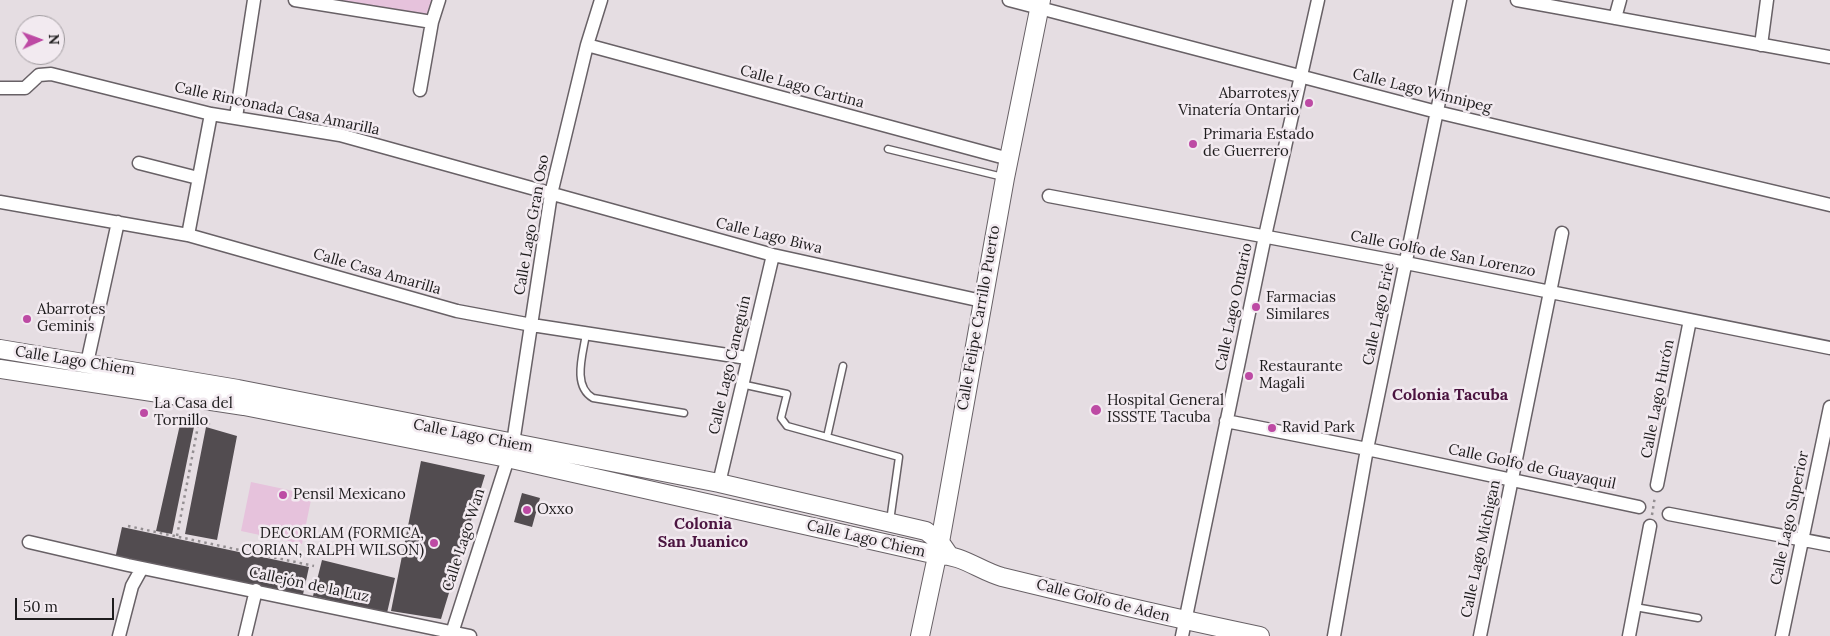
<!DOCTYPE html>
<meta charset="utf-8">
<style>
body{margin:0}
#map{position:relative;width:1830px;height:636px;overflow:hidden;background:#e5dde2;font-family:Lora,serif}
canvas{display:block}
.north{position:absolute;left:15px;top:15px;width:50px;height:50px;box-sizing:border-box;background:#f2eaf0;border:1px solid #9d989c;border-radius:50%;rotate:88deg;font-size:14px;font-weight:700;line-height:20px;text-align:center;color:#1e1c1d}
.north::after{content:'';display:block;margin:auto;width:18px;height:22px;background:#bd4aa4;clip-path:polygon(50% 0,100% 100%,50% 72%,0 100%)}
.scale{position:absolute;left:15px;top:598px;width:99px;height:22px;box-sizing:border-box;border:2px solid #1e1c1d;border-top:0;padding-left:6px;font-size:15px;line-height:18px;white-space:nowrap;color:#1e1c1d;-webkit-text-stroke:4px #f2eaf0;paint-order:stroke}
</style>
<div id="map">
<canvas width="1830" height="636"></canvas>
<div class="north">N</div>
<div class="scale">50 m</div>
</div>
<script>
const context = document.querySelector('canvas').getContext('2d');
context.lineJoin = 'round';
function paint(path, color) {
  context.fillStyle = color;
  context.fill(path, 'evenodd');
}
function strokePath(path, color, width, dash) {
  context.strokeStyle = color;
  context.lineWidth = width;
  context.lineCap = dash ? 'butt' : 'round';
  context.setLineDash(dash || []);
  context.stroke(path);
}
function write(font, color, halo, rows, align = 'center') {
  context.font = font + ' Lora,serif';
  context.lineWidth = 5;
  context.setLineDash([]);
  context.textBaseline = 'middle';
  context.strokeStyle = halo;
  context.fillStyle = color;
  for (const [text, x, y, turn = 0] of rows) {
    context.save();
    context.translate(x, y);
    context.rotate((+turn || 0) * Math.PI / 180);
    context.textAlign = isNaN(turn) ? turn : align;
    if (halo) context.strokeText(text, 0, 0);
    context.fillText(text, 0, 0);
    context.restore();
  }
}
const green = new Path2D(`
 M311,0H437L432,18Z
 M251,482L312,495L302,544L241,531Z`);
const building = new Path2D(`
 M181,420L195,422L172,534L156,531Z
 M206,427L237,436L217,540L185,534Z
 M421,461L485,475L441,619L391,611Z
 M522,493L540,498L532,527L514,522Z
 M122,527L309,567L302,599L115,559Z
 M322,560L395,578L387,613L313,596Z`);
const path = new Path2D(`
 M1652,515L1655,496
 M128,526L314,566
 M177,536L198,426L210,423`);
const lane = new Path2D(`
 M888,149L1003,177
 M586,334C583,354 572,386 593,398L684,413
 M741,384L787,394L781,418L787,426L899,457L890,521
 M827,437L843,366
 M1635,607L1698,618`);
const street = new Path2D(`
 M295,0L432,22
 M1009,0L1437,112L1830,205
 M1517,0L1830,57
 M1615,18L1620,0
 M587,45L1009,159
 M1761,45L1767,0
 M0,88H25L39,75L51,74L211,114L340,135L773,255L982,301
 M420,90L432,22L439,0
 M236,117L254,0
 M139,163L198,178
 M1049,196L1406,263L1830,348
 M0,202L188,235L457,311L532,325L747,358
 M188,235L211,114
 M87,363L118,222
 M1226,421L1367,449L1639,507
 M719,483L773,255
 M1657,485L1690,320
 M1669,514L1830,545
 M29,542L128,565L470,636
 M119,636L132,586L142,568
 M245,636L256,590
 M451,636L513,443L551,194L587,45L601,0
 M1182,636L1265,236L1318,0
 M1334,636L1367,449L1460,0
 M1480,636L1562,233
 M1629,636L1650,526
 M1782,636L1830,407`);
const secondary = new Path2D(`
 M0,349L238,389L719,483L926,531L940,542L949,555
 M0,369L244,406L507,458L937,555C961,554 980,571 1002,577C1088,598 1173,618 1260,636
 M920,636L940,542L1005,178L1041,0`);
const markers = [
 [1309,103,5,"#bd4aa4"],
 [1193,144,5,"#bd4aa4"],
 [1256,307,5,"#bd4aa4"],
 [27,319,5,"#bd4aa4"],
 [1249,376,5,"#bd4aa4"],
 [1096,410,6,"#bd4aa4"],
 [144,413,5,"#bd4aa4"],
 [1272,428,5,"#bd4aa4"],
 [283,495,5,"#bd4aa4"],
 [527,510,5,"#bd4aa4"],
 [434,543,5,"#bd4aa4"]
];
const streetNames = [
 ["Calle Lago Cartina",802,87,15],
 ["Calle Lago Winnipeg",1422,91,14],
 ["Calle Rinconada Casa Amarilla",277,109,12],
 ["Calle Lago Gran Oso",532,225,-80],
 ["Calle Lago Biwa",769,236,14],
 ["Calle Golfo de San Lorenzo",1443,254,11],
 ["Calle Casa Amarilla",377,272,16],
 ["Calle Lago Ontario",1234,307,-78],
 ["Calle Lago Erie",1379,314,-78],
 ["Calle Felipe Carrillo Puerto",979,318,-80],
 ["Calle Lago Chiem",75,361,9],
 ["Calle Lago Caneguín",730,365,-77],
 ["Calle Lago Hurón",1658,399,-79],
 ["Calle Lago Chiem",473,436,11],
 ["Calle Golfo de Guayaquil",1532,467,12],
 ["Calle Lago Superior",1790,518,-78],
 ["Calle Lago Chiem",866,539,13],
 ["Calle Lago Wan",464,540,-72],
 ["Calle Lago Michigan",1481,549,-78],
 ["Callejón de la Luz",309,585,12],
 ["Calle Golfo de Aden",1103,601,14]
];
const poiNames = [
 ["Abarrotes y",1299,94,"right"],
 ["Vinatería Ontario",1299,111,"right"],
 ["Primaria Estado",1203,135],
 ["de Guerrero",1203,152],
 ["Farmacias",1266,298],
 ["Similares",1266,315],
 ["Abarrotes",37,310],
 ["Geminis",37,327],
 ["Restaurante",1259,367],
 ["Magali",1259,384],
 ["Hospital General",1107,401],
 ["ISSSTE Tacuba",1107,418],
 ["La Casa del",154,404],
 ["Tornillo",154,421],
 ["Ravid Park",1282,428],
 ["Pensil Mexicano",293,495],
 ["Oxxo",537,510],
 ["DECORLAM (FORMICA,",424,534,"right"],
 ["CORIAN, RALPH WILSON)",424,551,"right"]
];
const neighbourhoodNames = [
 ["Colonia Tacuba",1450,395],
 ["Colonia",703,524],
 ["San Juanico",703,542]
];
paint(green, '#e6c2dc');
paint(building, '#524c50');
strokePath(lane, '#686166', 9);
strokePath(street, '#686166', 15);
strokePath(secondary, '#686166', 20);
strokePath(path, '#938e91', 2.5, [2.5, 4]);
strokePath(lane, '#fff', 6);
strokePath(street, '#fff', 12);
strokePath(secondary, '#fff', 18);
for (const [x, y, r, color] of markers) {
  const dot = new Path2D();
  dot.arc(x, y, r, 0, 2 * Math.PI);
  context.fillStyle = color;
  context.fill(dot);
  strokePath(dot, '#f2eaf0', 2);
}
write('15px', '#1e1c1d', '#f2eaf0', streetNames);
write('15px', '#1e1c1d', '#f2eaf0', poiNames, 'left');
write('bold 16px', '#4b1440', '#f2eaf0', neighbourhoodNames);
</script>
